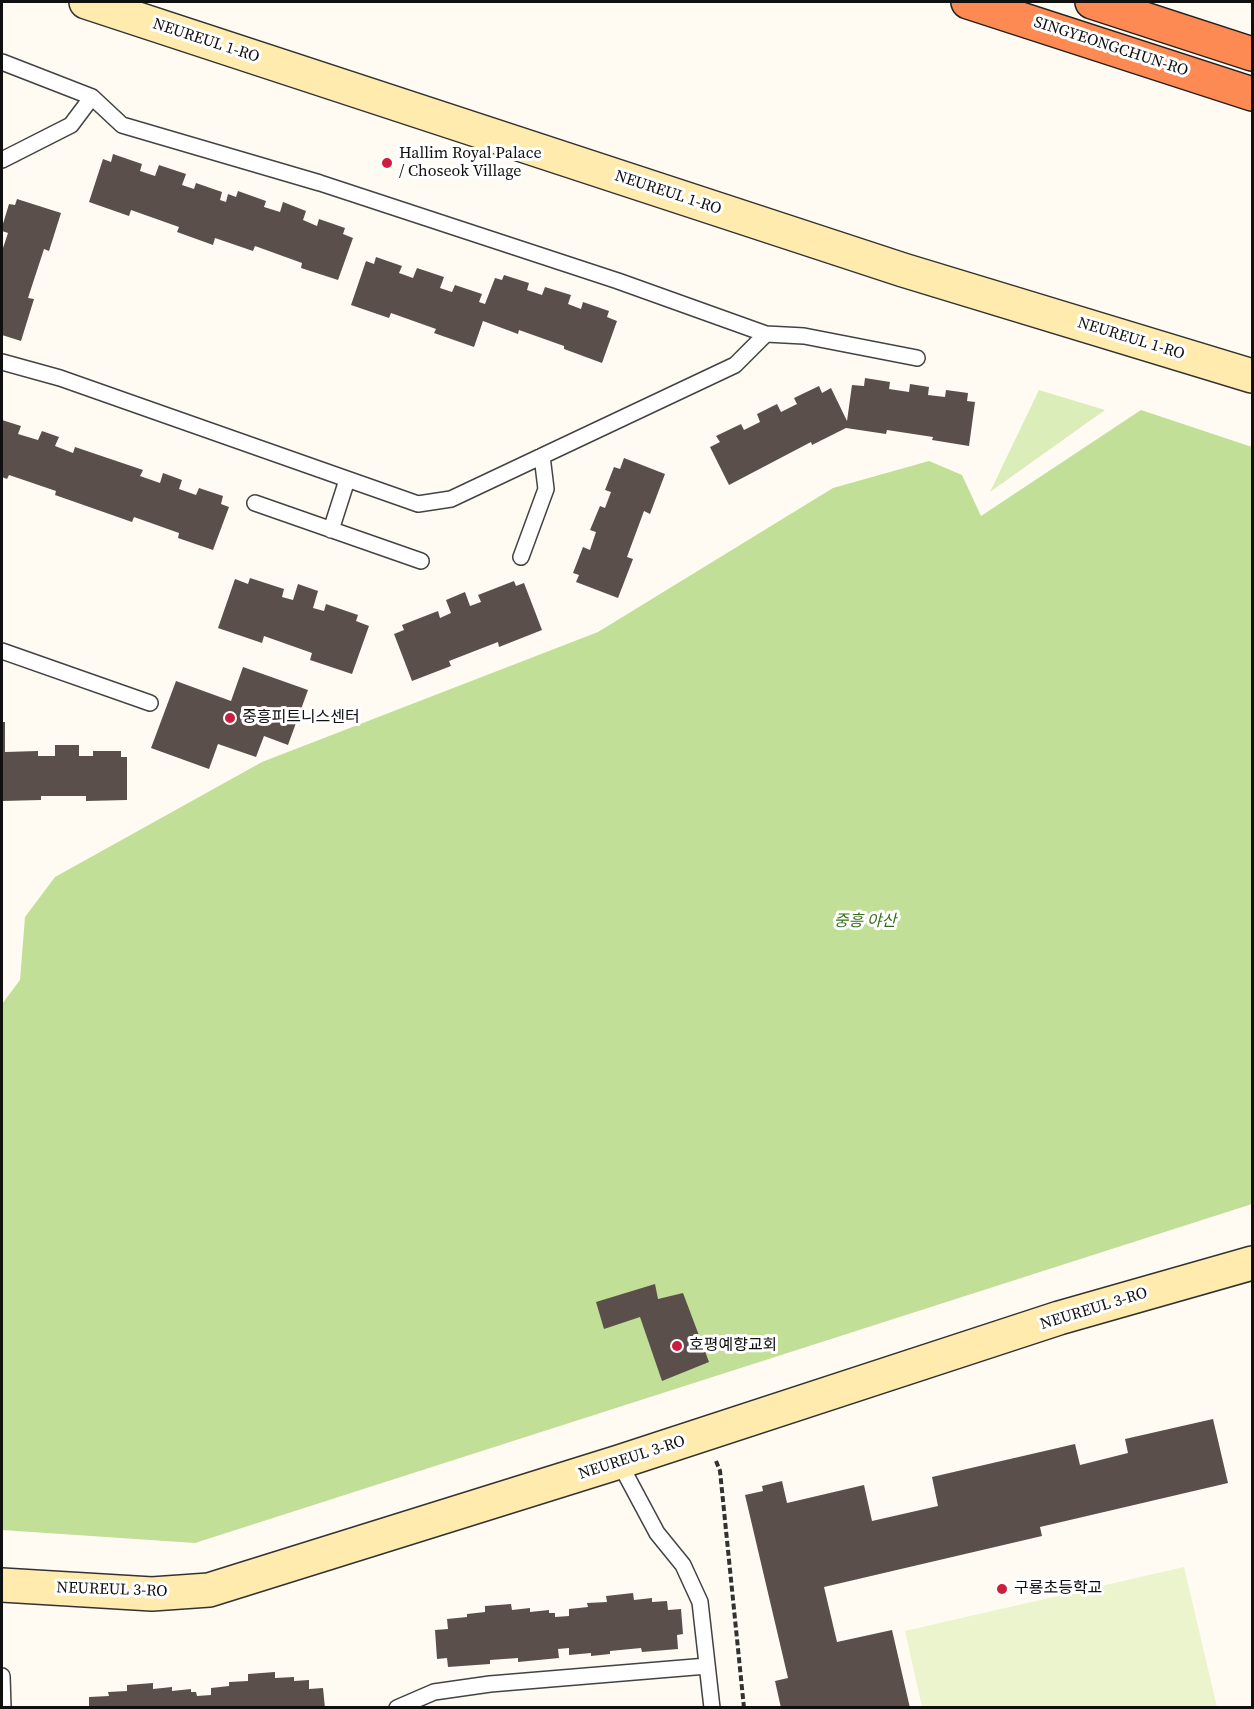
<!DOCTYPE html>
<meta charset="utf-8">
<style>
body{margin:0}
#map{position:relative;width:1254px;height:1709px;overflow:hidden;background:#fffbf3;font-family:"Source Serif 4",serif}
canvas{display:block}
.frame{position:absolute;inset:0;border:3px solid #101010;pointer-events:none}
</style>
<div id="map">
<canvas width="1254" height="1709"></canvas>
<div class="frame"></div>
</div>
<script>
const context = document.querySelector('canvas').getContext('2d');
context.lineJoin = 'round';
function paint(path, color) {
  context.fillStyle = color;
  context.fill(path, 'evenodd');
}
function strokePath(path, color, width, dash) {
  context.strokeStyle = color;
  context.lineWidth = width;
  context.lineCap = dash ? 'butt' : 'round';
  context.setLineDash(dash || []);
  context.stroke(path);
}
function write(font, color, halo, rows, align = 'center') {
  context.font = font + ' "Source Serif 4","Noto Sans KR",serif';
  context.lineWidth = 6;
  context.setLineDash([]);
  context.textBaseline = 'middle';
  context.strokeStyle = halo;
  context.fillStyle = color;
  for (const [text, x, y, turn = 0] of rows) {
    context.save();
    context.translate(x, y);
    context.rotate((+turn || 0) * Math.PI / 180);
    context.textAlign = isNaN(turn) ? turn : align;
    if (halo) context.strokeText(text, 0, 0);
    context.fillText(text, 0, 0);
    context.restore();
  }
}
const green = new Path2D(`
 M1039,390L1105,410L990,492Z`);
const forest = new Path2D(`
 M1141,410L1252,447V1204L195,1543L2,1530V1004L20,980L25,917L55,877L262,762L598,632L833,488L929,461L962,475L981,516Z`);
const pitch = new Path2D(`
 M1184,1567L1217,1707H922L905,1631Z`);
const building = new Path2D(`
 M113,154L142,164L140,171L155,176L159,165L186,174L182,185L194,189L196,183L222,192L220,200L226,202L228,194L236,197L238,191L266,201L264,207L280,212L283,202L306,211L303,220L317,226L319,219L345,228L343,234L353,238L338,280L301,268L302,263L255,246L253,251L215,238L213,245L177,232L179,227L131,210L129,216L89,202L103,159L111,162Z
 M17,199L61,213L49,251L44,249L28,298L34,299L21,341L2,335V248H3L8,233L2,231V227L9,204L15,205Z
 M376,257L402,266L399,273L413,278L417,268L444,277L440,288L452,292L455,285L482,294L479,302L485,304L495,278L502,280L504,275L529,283L527,290L542,295L545,287L571,295L568,304L581,309L583,302L609,311L607,317L617,321L602,363L564,349V346L519,330L518,334L483,321L474,347L434,333L436,329L391,313L389,318L351,305L366,261L374,264Z
 M865,378L890,382L889,389L909,392L910,384L929,387L928,395L945,397L946,390L968,393L967,401L975,402L969,446L932,440L933,437L887,430L886,434L846,428L812,445L811,442L729,485L710,447L720,442L716,436L741,424L744,430L760,422L757,414L777,404L781,412L797,404L794,398L819,386L822,393L831,388L847,421L852,385L864,386Z
 M2,420L21,426L18,434L38,440L42,431L59,437L55,446L73,453L75,447L143,470L140,476L160,483L163,473L182,480L179,489L196,495L199,488L223,496L221,504L229,507L213,550L178,538L179,533L134,517L132,522L55,495L56,491L9,475L7,479L2,477Z
 M624,458L665,474L650,514L644,511L627,557L633,559L618,598L576,582L579,575L573,573L583,547L590,550L596,532L590,530L600,506L605,508L611,492L605,490L614,467L620,469Z
 M250,578L284,589L282,597L293,600L298,584L318,591L313,608L324,611L326,604L358,615L356,621L369,626L352,674L310,660L312,653L264,636L262,643L218,628L235,579L248,584Z
 M514,581L516,586L524,583L542,630L499,647L498,642L449,661L451,666L412,681L394,634L404,630L402,625L438,611L440,618L451,613L446,600L465,592L470,606L481,602L478,595Z
 M243,667L308,690L288,745L264,736L256,757L218,744L209,769L151,748L176,681L231,701Z
 M2,722H5V752L38,751V756H55V745H79V756H93V751H121V757H127V800L86,801V796H41V800L2,801Z
 M655,1284L658,1299L683,1293L709,1362L662,1381L640,1317L604,1329L596,1302Z
 M1213,1419L1228,1483L1040,1527L1042,1536L824,1587L837,1642L892,1630L910,1708H781L775,1681L788,1678L745,1495L763,1491L762,1486L782,1481L787,1503L864,1485L872,1521L938,1506L932,1477L1075,1444L1080,1465L1128,1453L1125,1439Z
 M633,1593L634,1600L652,1598V1602L667,1601L668,1610L681,1609L683,1634L677,1635L678,1649L642,1652L641,1648L610,1651V1654L591,1656V1653L569,1655V1648L558,1649L559,1658L518,1662V1658L490,1660V1664L448,1667L447,1658L437,1659L435,1630L448,1629L447,1619L467,1617V1614L485,1612V1606L511,1604L512,1610L530,1608V1612L549,1610V1613H555V1617L569,1616V1609L588,1607L587,1603L607,1602L606,1596Z
 M275,1672V1678L294,1677V1681L309,1680V1689L323,1688L325,1708H89V1697L109,1696L108,1692L127,1691V1685L153,1683V1689L172,1687V1691L191,1689V1692H196L197,1696L211,1695V1688L229,1686V1682L248,1681V1674Z`);
const path = new Path2D(`
 M716,1461L720,1471L744,1708`);
const lane = new Path2D(`
 M2,62L92,97L122,125L320,183L618,281L766,334L804,336L917,358
 M2,160L71,125L92,97
 M2,362L60,378L418,504L451,499L735,365L766,334
 M255,503L421,561
 M331,530L347,480
 M521,557L546,489L542,456
 M2,651L150,703
 M619,1462L657,1533L683,1565L700,1602L712,1708
 M2,1676L3,1708
 M397,1708L434,1692L490,1684L707,1666`);
const secondary = new Path2D(`
 M86,2L903,270L1252,376
 M2,1585L152,1594L209,1590L619,1462L1059,1318L1252,1263`);
const highway = new Path2D(`
 M968,2L1252,94
 M1092,2L1252,54`);
const markers = [
 [387,163,6,"#cb1d3d"],
 [230,718,6,"#cb1d3d"],
 [677,1346,6,"#cb1d3d"],
 [1002,1589,6,"#cb1d3d"]
];
const streetNames = [
 ["NEUREUL 1-RO",206,41,18],
 ["SINGYEONGCHUN-RO",1111,47,18],
 ["NEUREUL 1-RO",668,193,18],
 ["NEUREUL 1-RO",1131,339,17],
 ["NEUREUL 3-RO",1094,1309,-17],
 ["NEUREUL 3-RO",632,1458,-18],
 ["NEUREUL 3-RO",112,1590,2]
];
const poiNames = [
 ["Hallim Royal Palace",399,154],
 ["/ Choseok Village",399,172],
 ["중흥피트니스센터",242,718],
 ["호평예향교회",689,1346],
 ["구룡초등학교",1014,1589]
];
const parkNames = [
 ["중흥 야산",865,922]
];
paint(green, '#dbedb9');
paint(forest, '#c1df97');
paint(pitch, '#ebf4cc');
paint(building, '#5a4f4b');
strokePath(lane, '#434343', 18);
strokePath(secondary, '#323232', 36);
strokePath(highway, '#212121', 36);
strokePath(path, '#323232', 4, [6, 3]);
strokePath(lane, '#fff', 15);
strokePath(secondary, '#ffebae', 33);
strokePath(highway, '#fd8a53', 33);
for (const [x, y, r, color] of markers) {
  const dot = new Path2D();
  dot.arc(x, y, r, 0, 2 * Math.PI);
  context.fillStyle = color;
  context.fill(dot);
  strokePath(dot, '#fff', 2);
}
write('16px', '#101010', '#fff', streetNames);
write('16px', '#101010', '#fff', poiNames, 'left');
write('italic 16px', '#376e1b', '#fff', parkNames);
</script>
